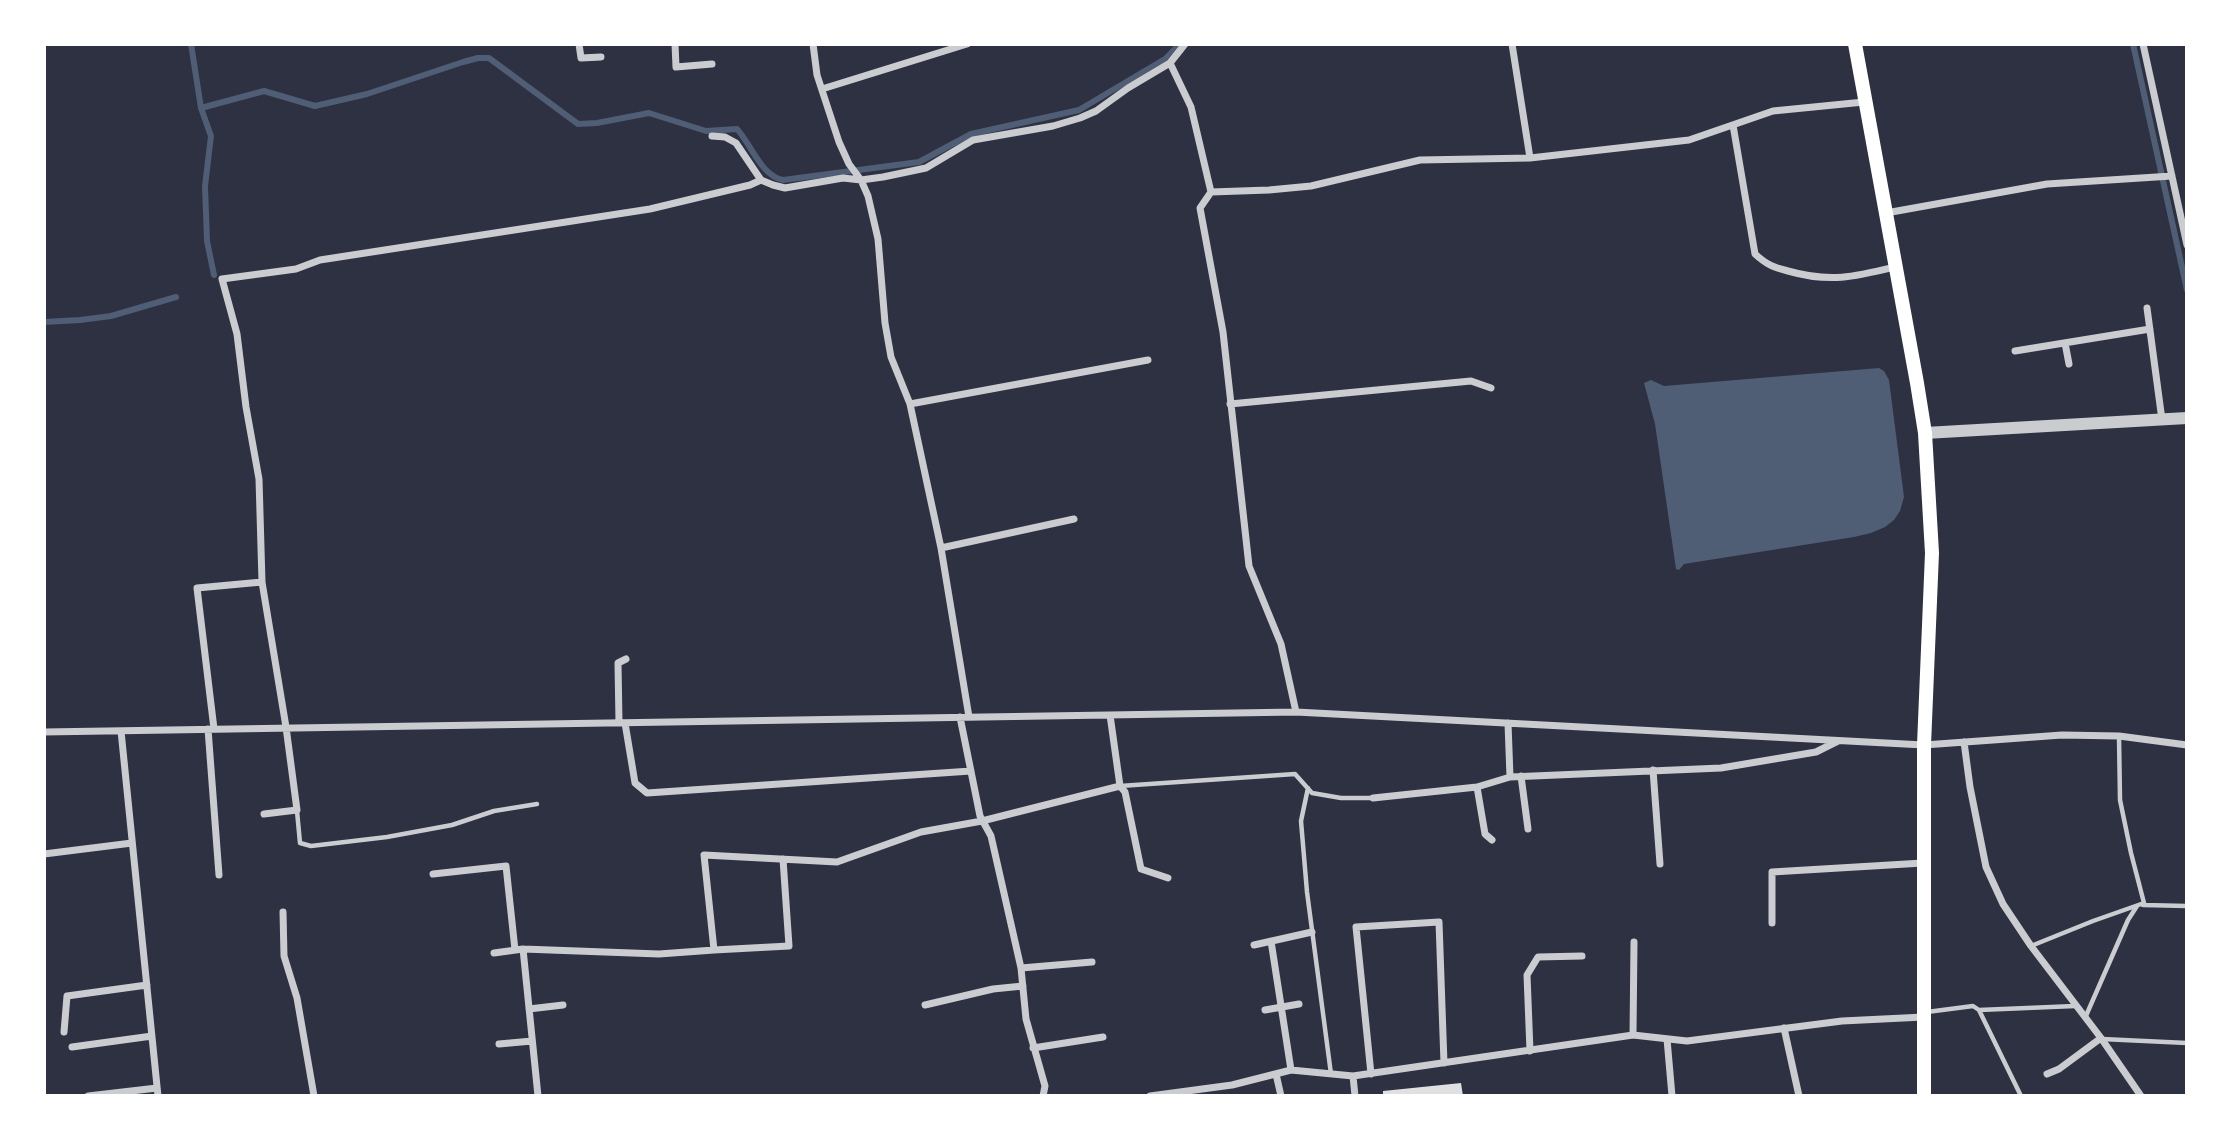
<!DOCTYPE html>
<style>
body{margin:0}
#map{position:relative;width:2231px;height:1140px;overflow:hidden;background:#2d3142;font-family:Commissioner,sans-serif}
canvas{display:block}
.frame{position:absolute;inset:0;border:46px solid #fff;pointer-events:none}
</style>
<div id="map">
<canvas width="2231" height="1140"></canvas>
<div class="frame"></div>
</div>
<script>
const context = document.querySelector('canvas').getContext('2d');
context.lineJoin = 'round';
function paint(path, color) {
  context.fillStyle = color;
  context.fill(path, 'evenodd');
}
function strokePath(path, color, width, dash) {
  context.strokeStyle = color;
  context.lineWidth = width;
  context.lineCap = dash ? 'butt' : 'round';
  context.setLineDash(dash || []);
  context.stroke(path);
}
const water = new Path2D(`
 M1879,368L1884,371L1889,380L1904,497L1900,511L1894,520L1885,527L1871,533L1854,537L1684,564L1679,570L1676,569L1655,424L1644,383L1651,380L1664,386Z`);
const stream = new Path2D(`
 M191,44L201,108L264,91L315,106L367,94L463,62L478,58H489L578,124L597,123L649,113L706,131L737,129C751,144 761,176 783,180L919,162L971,134L1079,110L1165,59L1180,44
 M2133,44L2187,290
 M201,108L211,136L205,186L207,241L214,275
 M44,322L80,320L111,316L176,297`);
const building = new Path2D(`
 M1461,1083L1463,1096H1383V1091Z`);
const service = new Path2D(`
 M1120,786L1295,774L1312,793L1341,798H1373
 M1308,788L1301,821L1307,892L1331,1074
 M297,811L300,843L311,846L387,837L452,825L494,811L537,804
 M2143,905L2187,906
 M2031,946L2093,921L2144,903L2131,853L2120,800L2119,736
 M1979,1010L2075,1006
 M1927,1012L1973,1006L1979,1010L2021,1096
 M2085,1018L2128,920L2137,906
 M2102,1039L2187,1043`);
const minor = new Path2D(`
 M579,44L581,58L601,57
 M675,44L676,67L712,64
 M813,44L817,75L839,142L849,164L861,180L868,196L878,239L885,323L891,357L910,404L941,548L969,717
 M1512,44L1530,158
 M2143,44L2187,245
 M1170,63L1191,107L1211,192
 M822,89L967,44
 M1733,125L1755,254C1767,265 1773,267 1788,271C1830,283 1854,277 1895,267
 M712,136L725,137L736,143L761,180L773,185L785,188L843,178L861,180L883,177L926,168L973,140L1053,126L1080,118L1096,111L1128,88L1170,63L1185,44
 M1886,213L2047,184L2172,176
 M2147,308L2162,420
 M2065,343L2069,364
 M2015,351L2150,329
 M910,404L1148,360
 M1230,404L1471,381L1491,388
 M941,548L1074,519
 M1296,712L1281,644L1249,566L1223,332L1200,208L1211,192L1269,190L1311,186L1420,160L1530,158L1689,140L1773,111L1864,102
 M960,717L980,816L991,836L1021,968L1026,1019L1045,1086L1043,1096
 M619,723L618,663L626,659
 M625,723L635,783L647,793L971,771
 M1508,723L1510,777
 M208,729L219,875
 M214,729L197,588L262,582
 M121,731L158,1096
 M44,732L1296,712L1924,745L2062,735L2119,736L2187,745
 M1964,742L1970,787L1986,867L2003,904L2031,946L2101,1038L2141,1096
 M1653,770L1660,864
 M1521,776L1528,829
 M1120,786L1125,792L1141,869L1168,878
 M1477,787L1485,834L1492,840
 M1373,798L1477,787L1510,777L1721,768L1816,752L1838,741
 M264,814L297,810L286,727L262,582L259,479L246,407L237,334L222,279L296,269L320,260L650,209L750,185L761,180
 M44,854L132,843
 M433,874L506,866L515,950
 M283,912L284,956L297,998L314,1096
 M1772,923V872L1923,863
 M1271,941L1291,1070
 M1254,945L1312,932
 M523,949L538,1096
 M714,950L789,946L783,859
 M494,953L523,949L659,954L714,950L704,855L837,862L921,832L982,821L1120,786L1110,715
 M1021,968L1092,962
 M925,1005L993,989L1023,986
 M529,1009L563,1005
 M1265,1010L1299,1004
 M1784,1028L1799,1096
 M64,1032L67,996L147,985
 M1633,1035L1634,942
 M1667,1039L1672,1096
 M499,1044L532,1041
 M72,1047L152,1036
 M1033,1048L1103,1037
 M1530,1051L1527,975L1538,957L1582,956
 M1276,1074L1281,1096
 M1371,1074L1356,927L1439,922L1444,1063
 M2047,1074L2059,1069L2101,1038
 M1353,1076L1355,1096
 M88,1096L157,1088
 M1150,1096L1232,1085L1291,1070L1353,1076L1633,1035L1687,1041L1842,1021L1924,1017`);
const tertiary = new Path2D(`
 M1925,433L2187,418`);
const primary = new Path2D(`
 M1855,44L1917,383L1925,433L1932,553L1924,745V1096`);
paint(water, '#4f5d75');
strokePath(stream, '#4f5d75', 6);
paint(building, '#e0e0e3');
strokePath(service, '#caccd0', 4.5);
strokePath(minor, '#caccd0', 7);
strokePath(tertiary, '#caccd0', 12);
strokePath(primary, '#fff', 14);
</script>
